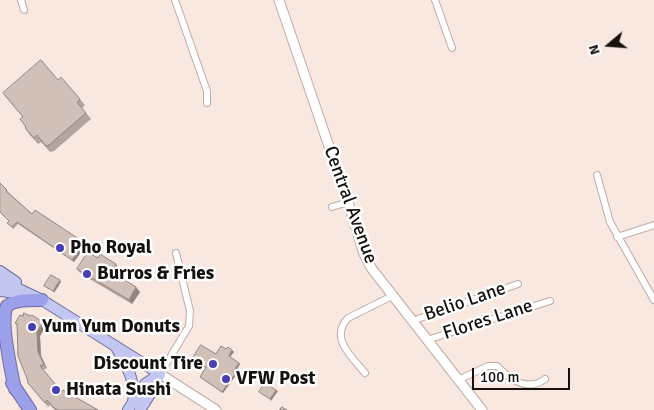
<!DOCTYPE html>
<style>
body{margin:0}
#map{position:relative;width:654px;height:410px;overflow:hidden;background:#f9e8e0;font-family:Signika,sans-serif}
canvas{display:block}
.north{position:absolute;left:584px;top:20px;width:50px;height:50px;-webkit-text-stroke:4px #fff;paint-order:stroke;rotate:252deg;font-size:14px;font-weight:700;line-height:20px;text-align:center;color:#16110e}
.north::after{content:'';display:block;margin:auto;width:18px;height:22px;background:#16110e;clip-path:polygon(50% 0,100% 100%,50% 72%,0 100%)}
.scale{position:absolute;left:472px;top:368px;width:98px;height:22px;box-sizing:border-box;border:2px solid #16110e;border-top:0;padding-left:6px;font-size:15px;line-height:18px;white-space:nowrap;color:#16110e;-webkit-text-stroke:4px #fff;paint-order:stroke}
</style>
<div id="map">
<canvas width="654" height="410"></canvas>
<div class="north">N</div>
<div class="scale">100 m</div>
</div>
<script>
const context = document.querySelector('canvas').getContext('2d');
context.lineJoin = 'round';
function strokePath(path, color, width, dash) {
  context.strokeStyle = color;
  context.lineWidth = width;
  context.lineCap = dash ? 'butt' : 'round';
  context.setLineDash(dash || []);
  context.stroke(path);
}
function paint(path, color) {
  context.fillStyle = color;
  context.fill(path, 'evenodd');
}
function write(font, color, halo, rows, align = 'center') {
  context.font = font + ' Signika,sans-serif';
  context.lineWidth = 5;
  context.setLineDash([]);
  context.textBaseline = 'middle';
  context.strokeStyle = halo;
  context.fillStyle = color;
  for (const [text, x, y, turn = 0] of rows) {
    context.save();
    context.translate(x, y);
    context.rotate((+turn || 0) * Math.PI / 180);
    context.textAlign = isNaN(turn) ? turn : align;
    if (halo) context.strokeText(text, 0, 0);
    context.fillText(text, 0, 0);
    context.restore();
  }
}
const minor = new Path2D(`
 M21,0L24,10
 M175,0L207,91V103
 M435,0L452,48
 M597,175L610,222L654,300
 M332,207L348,202
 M617,237L654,225
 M412,321L518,284
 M427,340L550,301
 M365,373C352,357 329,338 348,318L392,296
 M160,374L189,326L190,311L176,253
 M458,380L488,366H497C506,375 519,387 534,384C537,384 542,381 545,379`);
const tertiary = new Path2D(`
 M279,0L348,202L364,254L372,269L482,410`);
const secondary = new Path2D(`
 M160,374L216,410`);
const primary = new Path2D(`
 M0,271L16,282
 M0,280L42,300L160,374
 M0,291L24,294
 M116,347C125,364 137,381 133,402
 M128,410L145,384L160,374
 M140,410L152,391L160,374`);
const motorway = new Path2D(`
 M12,383L30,410
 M15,389C11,371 0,320 7,306C16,299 31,300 42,300`);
const wall = new Path2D(`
 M3,93L80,99L85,105L82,108L91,119L54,151L50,152L41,142L38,144L29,134L25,128L26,127L20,119L23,117Z
 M7,190L8,192L32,214L85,243L86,245L74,262L18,224L13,229L9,224Z
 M77,269H119L116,274L140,292L132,304L81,274Z
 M15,323L46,326L40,336L41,356L47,368L43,370L62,392L98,410H55L50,405L48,407L27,382L28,381L17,326Z
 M226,349L232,350L234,352L230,357L239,363L240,364L235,373L236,375L223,393L201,378L200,377L205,368L194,360L192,359L216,354Z`);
const shadedWall = new Path2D(`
 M85,243L86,245L74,262L72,260Z
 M116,264L119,269L115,276L111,271Z
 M60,280L61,282L54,293L53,291Z
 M136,287L140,292L132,304L129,300Z
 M43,322L46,326L40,336L41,356L47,368L44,364L38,352L37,332Z
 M232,350L234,352L230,357L229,356Z
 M239,363L240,364L234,374L233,372Z
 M235,374L236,375L223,393L222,392Z
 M276,390L278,391L271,401L270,399Z`);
const building = new Path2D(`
 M41,60L58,80L61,77L80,99L77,102L86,113L49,145L46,146L37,135L34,138L25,128L26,127L20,119L23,117L3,93Z
 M0,183L7,190L6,191L32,214L35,210L85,243L72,260L17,222L12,227L7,223L9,221L0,212Z
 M88,252L98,258L100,254L116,264L111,271L136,287L129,300L77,269Z
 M51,275L60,280L53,291L44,286Z
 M24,313L30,316L32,315L43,322L37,332L38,352L44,364L40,366L62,392L63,390L98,410H58L53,407L47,400L45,403L27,382L28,381L18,356L17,324L15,323L20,315L23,316Z
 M201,345L216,354L221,346L226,349L228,347L232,350L229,356L239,363L233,372L235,374L222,392L200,377L206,367L192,359Z
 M265,383L276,390L270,399L259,392Z
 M282,407L287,410H280Z`);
const markers = [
 [60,248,5,"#4a3eb5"],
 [87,274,5,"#4a3eb5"],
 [32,327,5,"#4a3eb5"],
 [213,364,5,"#4a3eb5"],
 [226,379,5,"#4a3eb5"],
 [56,390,5,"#4a3eb5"]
];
const streetNames = [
 ["Central Avenue",350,205,70],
 ["Belio Lane",465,302,-19],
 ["Flores Lane",488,320,-18]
];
const poiNames = [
 ["Pho Royal",70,248],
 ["Burros & Fries",97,274],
 ["Yum Yum Donuts",42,327],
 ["Discount Tire",203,364,"right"],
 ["VFW Post",236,379],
 ["Hinata Sushi",66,390]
];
strokePath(minor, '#bdada5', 8);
strokePath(tertiary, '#bdada5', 11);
strokePath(secondary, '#bdada5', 11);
strokePath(primary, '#6d6e9d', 12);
strokePath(motorway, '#6d6e9d', 14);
strokePath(minor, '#fff', 6);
strokePath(tertiary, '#fff', 9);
strokePath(secondary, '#fff', 9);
strokePath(primary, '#c4c6f2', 10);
strokePath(motorway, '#9ca0ea', 12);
paint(wall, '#b3a59e');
paint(shadedWall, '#928681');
paint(building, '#d0c0b8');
strokePath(building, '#928681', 1);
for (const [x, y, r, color] of markers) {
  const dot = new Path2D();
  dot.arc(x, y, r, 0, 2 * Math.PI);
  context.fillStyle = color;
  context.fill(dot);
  strokePath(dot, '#fff', 2);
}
write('19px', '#16110e', '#fff', streetNames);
write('bold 19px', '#16110e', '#fff', poiNames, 'left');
</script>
